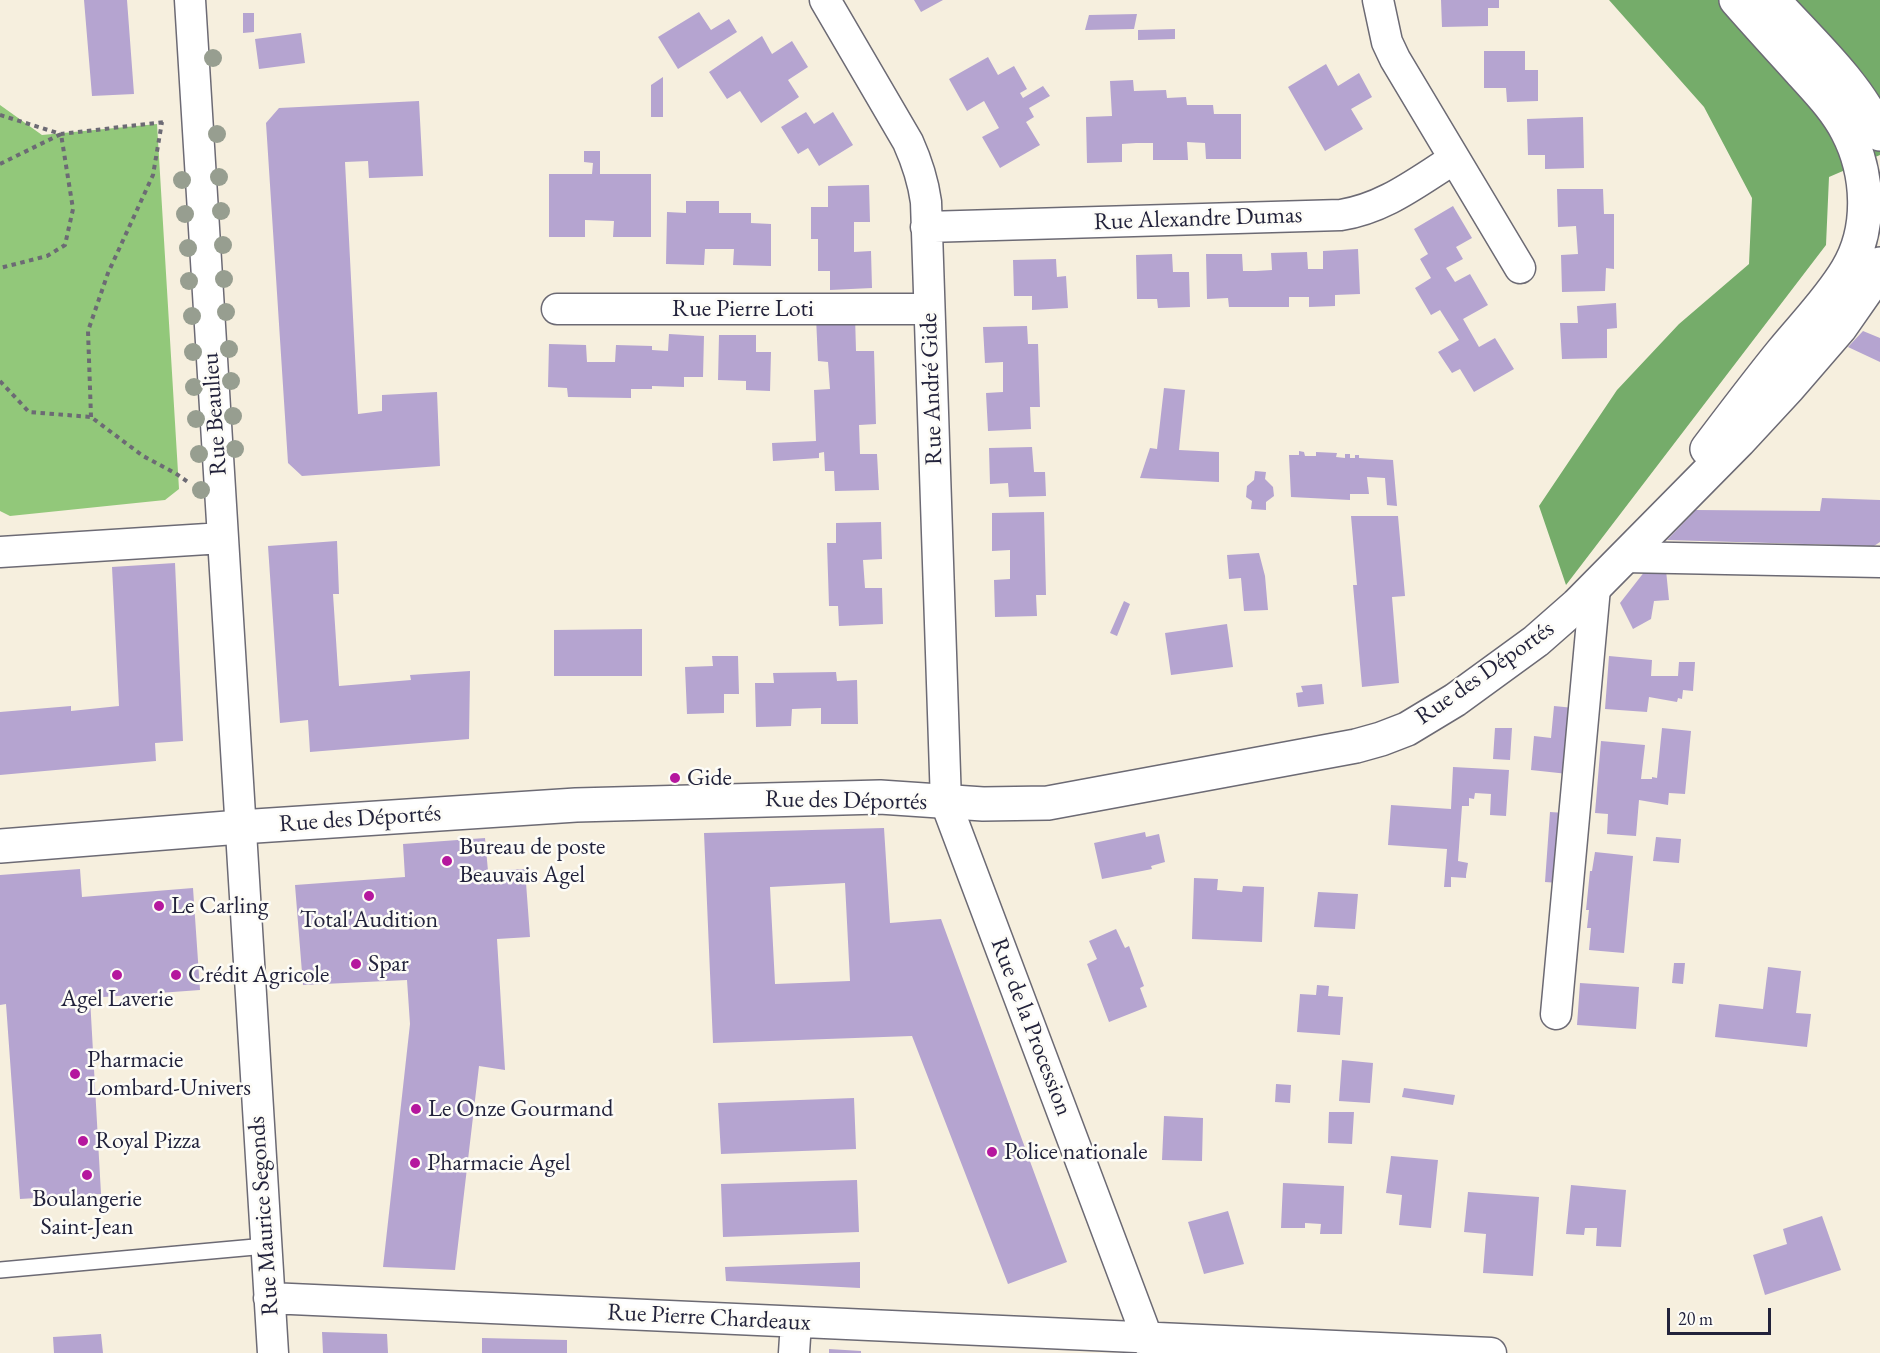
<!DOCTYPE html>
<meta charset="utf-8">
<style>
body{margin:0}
#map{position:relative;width:1880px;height:1353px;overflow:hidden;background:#f6efde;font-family:"EB Garamond",serif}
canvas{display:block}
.scale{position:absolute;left:1667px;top:1308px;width:104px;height:27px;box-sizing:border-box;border:3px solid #22223b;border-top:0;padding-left:8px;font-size:18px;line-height:21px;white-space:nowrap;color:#22223b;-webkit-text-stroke:4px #fdfcf7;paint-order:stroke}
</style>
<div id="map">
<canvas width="1880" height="1353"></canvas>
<div class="scale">20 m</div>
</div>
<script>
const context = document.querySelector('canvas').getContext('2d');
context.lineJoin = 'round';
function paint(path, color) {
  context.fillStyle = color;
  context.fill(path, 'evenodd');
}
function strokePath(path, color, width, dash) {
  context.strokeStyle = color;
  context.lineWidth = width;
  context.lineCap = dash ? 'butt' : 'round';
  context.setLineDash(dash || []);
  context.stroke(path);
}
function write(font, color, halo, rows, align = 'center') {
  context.font = font + ' "EB Garamond",serif';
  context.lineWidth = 5;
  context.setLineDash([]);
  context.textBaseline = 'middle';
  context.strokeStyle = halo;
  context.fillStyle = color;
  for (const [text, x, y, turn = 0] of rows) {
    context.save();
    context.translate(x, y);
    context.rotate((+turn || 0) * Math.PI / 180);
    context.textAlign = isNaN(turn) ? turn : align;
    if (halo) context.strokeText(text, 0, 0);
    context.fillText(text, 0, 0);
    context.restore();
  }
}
const green = new Path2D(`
 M0,105L42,135L157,124L179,489L165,500L10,516L0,511Z`);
const forest = new Path2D(`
 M1609,0H1880V155L1829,177L1826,245L1566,585L1539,506L1617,390L1679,324L1749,264L1752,198L1704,107Z`);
const building = new Path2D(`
 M84,0H127L134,94L92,96Z
 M914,0H943L921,12Z
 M1441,0H1499V8H1488V26L1442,27Z
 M699,12L711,30L729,19L737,32L678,69L658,37Z
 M243,13H254V32L243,33Z
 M1137,14L1134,29L1085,30L1089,15Z
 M1175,29V39L1138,40V30Z
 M301,33L305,63L259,69L255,39Z
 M762,36L772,54L792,41L808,67L788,80L799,97L761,123L740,91L727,99L709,72Z
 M1484,51H1525V70H1538V101L1507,102L1506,88H1484Z
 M988,57L998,75L1014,66L1027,89L1020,93L1023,98L1043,86L1050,96L1029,108L1034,117L1026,122L1040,145L1000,168L982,137L999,128L984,101L967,111L949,79Z
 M1326,64L1338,86L1359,73L1372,97L1351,109L1363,129L1325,151L1288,87Z
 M663,77V117H651V85Z
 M1133,80L1134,91L1166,90L1167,98L1186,97L1187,105H1213L1214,114H1241V159H1206L1205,143L1187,142L1188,160H1153V143H1136L1122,144V162L1087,163L1086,117L1112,116L1110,81Z
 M419,101L423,176L369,178L368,161L345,162L358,414L382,411V395L437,392L440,466L302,476L288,463L266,123L279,108Z
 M806,112L814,124L833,112L853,145L819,166L808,148L798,154L781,127Z
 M1583,117L1584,168L1545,169V155H1528L1527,119Z
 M584,151H600V174H651V237H613L614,221L585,220V237H549V174H592L593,163L584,162Z
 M869,185L870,222H854V252L871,251L872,288L830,290V271H818V239H811V207H828V186Z
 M1557,189H1603L1604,214H1614V269L1606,268L1605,291L1562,292L1561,255L1578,254L1576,226L1558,227Z
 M686,201H719V213H751V223L771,224V266L733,265L734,249H705L704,265L666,264L667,212L686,213Z
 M1453,206L1472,238L1456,247L1463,259L1446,268L1455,282L1470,274L1488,305L1463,319L1479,347L1495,338L1514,369L1474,392L1460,369L1452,373L1438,352L1459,340L1440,310L1431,315L1415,288L1431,278L1420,259L1428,254L1414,229Z
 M1358,249L1360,294L1335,295V306L1309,307V297H1289V307H1229L1228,298L1207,299L1206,254H1242L1243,271H1256L1272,270L1271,253L1307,252L1308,269H1323V251Z
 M1172,254L1173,272H1189L1190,307L1158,308L1157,299H1137L1136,255Z
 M1056,259L1057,277L1066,276L1068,308L1032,310V296H1014L1013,260Z
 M1616,303L1617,328L1607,329V358L1562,359L1560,323H1578L1577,306Z
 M855,315L856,351H874L876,424L859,425L860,454H877L879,490L835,491L834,471H825L824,452L819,453V458L773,461L772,443L816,441L814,390L830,389L828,362L818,361L816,317Z
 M1027,326L1028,344H1038L1040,407H1030L1031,429L988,431L986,393L1003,392V362L985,363L983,327Z
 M1863,331L1880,338V362L1848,347Z
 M669,334L704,336L703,377H684V387L652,386V389H631V398L568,397L567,388L548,387L549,344L586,345L587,362H615L616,345L652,346V350L668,351Z
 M719,335H756V352H771L770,391L746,390V381L718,380Z
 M1164,388L1185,390L1179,450L1219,452V482L1140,478L1150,448L1157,449Z
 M1032,447L1034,472H1045L1046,496L1009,497L1008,483L990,484L989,448Z
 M1299,451L1304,452L1305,456H1316V452L1337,453L1336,457L1345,458V454H1350V458H1355V455H1359V458L1393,460L1397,506L1387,505L1385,478L1367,477L1369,494H1350V500L1291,497L1289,455H1299Z
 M1255,471L1266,472L1265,479L1273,487L1274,496L1266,502V510L1251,509L1252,501L1246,497L1247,486L1254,480Z
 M1822,498L1880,500V542L1874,546L1667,540L1696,510L1820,511Z
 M1044,512L1046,595H1036L1037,616L995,617L994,580L1010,579V550L992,551V513Z
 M1351,516H1398L1405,596L1392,597L1399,683L1362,687L1353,585H1357Z
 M881,522L882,559L863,560L865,588H882L883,624L839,626L838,606H829L827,543H836V523Z
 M337,541L339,594H333L339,686L411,680L410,675L470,671L469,739L310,752L308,720L280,723L268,546Z
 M1259,553L1265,576L1268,610L1244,611L1241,578L1229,579L1227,555Z
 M175,563L183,741L155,743L156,761L0,775V712L71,706V711L119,706L112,567Z
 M1666,570L1669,600L1654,601L1651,619L1633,629L1620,603L1645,571Z
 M1124,601L1130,604L1117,636L1110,633Z
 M1227,624L1233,667L1171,675L1165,633Z
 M642,629V676H554V630Z
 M712,656H738L739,694H724V713L687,714L685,667L713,666Z
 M1609,656L1652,660L1651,676H1678L1679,662H1695L1693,691L1683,690L1682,699L1678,698L1677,702L1649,697L1647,712L1605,709Z
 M836,672L837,681L857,680L858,724H821V708L792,709L791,726L756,727L755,683H774L773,673Z
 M1322,684L1324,704L1298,707L1296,693L1303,692L1301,686Z
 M1554,706L1574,708L1568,774L1531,770L1534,736L1551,738Z
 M1495,728H1512L1510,760L1493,759Z
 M1662,728L1691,731L1685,794L1669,793L1668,805L1639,800L1636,836L1607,834L1608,814L1595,813L1601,741L1645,745L1641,779H1652V777L1657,778Z
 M1453,767L1509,770L1506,816L1490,815L1491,794L1475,793L1474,799L1469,798V806H1462L1458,861L1468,863L1466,875V878L1451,877V887H1444L1447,849L1388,845L1391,805L1451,809Z
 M1550,812L1565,813L1559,883L1545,882Z
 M884,828L890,923L941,919L1067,1262L1008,1284L912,1036L713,1043L704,833ZM845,883L850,981L775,984L770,887Z
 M1145,832L1146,837L1159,834L1165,862L1151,866L1152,869L1102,879L1094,843Z
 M1656,837L1681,839L1679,863L1653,861Z
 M485,838L488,871L525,869L530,937L497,939L505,1070L479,1066L455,1270L383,1267L410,1024L407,980L303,985L295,885L405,877L403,844Z
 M1595,852L1633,856L1624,953L1589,950L1591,928H1587L1589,910H1586L1590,871H1592Z
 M80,869L82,897L193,888L200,990L90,998L101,1194L20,1199L6,1004L0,1005V875Z
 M1194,878L1218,879L1217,890L1242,892L1243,886L1264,887L1262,942L1192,939Z
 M1318,892L1358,894L1355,929L1314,927Z
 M1116,929L1125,948L1129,946L1144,986L1140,988L1147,1007L1109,1022L1087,964L1097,959L1089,941Z
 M1674,963H1685L1683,984L1672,983Z
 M1768,967L1801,971L1796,1013L1811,1014L1807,1047L1715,1037L1719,1004L1763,1009Z
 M1580,983L1639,987L1636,1029L1577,1025Z
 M1317,985L1329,986L1328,996L1343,997L1340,1035L1297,1032L1300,994L1316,995Z
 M1342,1060L1373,1063L1370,1103L1339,1101Z
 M1276,1084L1291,1085L1290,1103L1275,1102Z
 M1404,1088L1455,1095L1453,1105L1402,1097Z
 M854,1098L856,1149L721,1154L718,1103Z
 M1329,1112H1354L1352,1144L1328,1143Z
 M1164,1116L1203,1118L1202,1161L1162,1160Z
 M1391,1156L1438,1160L1431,1228L1399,1225L1402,1195L1386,1193Z
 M857,1180L859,1232L723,1237L721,1184Z
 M1283,1183L1344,1186L1342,1234H1320L1321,1224L1305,1223V1228H1281Z
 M1571,1185L1626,1190L1621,1247L1596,1246L1597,1228H1585L1584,1235L1566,1234Z
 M1468,1192L1539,1197L1533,1276L1483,1273L1486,1234L1464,1232Z
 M1228,1211L1244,1264L1204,1274L1188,1222Z
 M1822,1216L1841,1270L1765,1295L1753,1255L1787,1244L1783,1229Z
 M860,1262V1288L726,1281L725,1267Z
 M322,1332L387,1334L388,1353H323Z
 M101,1334L103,1353H54L53,1337Z
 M482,1338L567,1340V1353H482Z
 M829,1349L861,1351V1353H829Z`);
const path = new Path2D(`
 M0,115L61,134L164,122
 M0,164L61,134L73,209L65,245L47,256L0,268
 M0,381L29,412L91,417L143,456L175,473L188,482
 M91,417L88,331L108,273L153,175L162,122`);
const service = new Path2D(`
 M0,1270L266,1246`);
const minor = new Path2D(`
 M190,0L273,1353
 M825,0L908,142C917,162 923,180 926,202L946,803L1153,1353
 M1378,0L1387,42L1395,59L1520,268
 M926,227L1341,215C1385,208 1417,182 1454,159
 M557,309H929
 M0,552L223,538
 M1623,557L1880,562
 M1556,1014L1595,588
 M269,1298L1491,1353
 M794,1353L796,1322`);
const tertiary = new Path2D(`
 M1773,0C1810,41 1858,84 1880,134
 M1707,449C1732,416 1756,384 1782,352C1804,325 1829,300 1847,270C1872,229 1869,173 1847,131C1835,108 1817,90 1800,71C1778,47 1757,24 1736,0
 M0,846L240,827L576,805L880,797L983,804L1048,803L1356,746L1381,739L1407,729L1455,700L1536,641L1577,605L1739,441L1789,387L1840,328L1870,285L1880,264`);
const trees = [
 [213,58],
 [217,134],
 [219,177],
 [182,180],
 [221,211],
 [185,214],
 [223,245],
 [188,248],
 [224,279],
 [189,281],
 [226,312],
 [192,316],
 [229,349],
 [193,352],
 [231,381],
 [194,387],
 [233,416],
 [196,419],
 [235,449],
 [199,454],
 [201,490]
];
const markers = [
 [675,778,6,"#b5179e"],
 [447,861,6,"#b5179e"],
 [369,896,6,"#b5179e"],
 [159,906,6,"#b5179e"],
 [356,964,6,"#b5179e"],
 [117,975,6,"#b5179e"],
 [176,975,6,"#b5179e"],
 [75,1074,6,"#b5179e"],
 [416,1109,6,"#b5179e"],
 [83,1141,6,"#b5179e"],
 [992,1152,6,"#b5179e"],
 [415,1163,6,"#b5179e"],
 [87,1175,6,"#b5179e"]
];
const streetNames = [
 ["Rue Alexandre Dumas",1198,219,-2],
 ["Rue Pierre Loti",743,309],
 ["Rue André Gide",932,389,-92],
 ["Rue Beaulieu",215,414,-94],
 ["Rue des Déportés",1485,673,-35],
 ["Rue des Déportés",846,801,1],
 ["Rue des Déportés",360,819,-4],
 ["Rue de la Procession",1031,1027,69],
 ["Rue Maurice Segonds",264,1216,-94],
 ["Rue Pierre Chardeaux",709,1318,3]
];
const poiNames = [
 ["Gide",687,778],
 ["Bureau de poste",459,847],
 ["Beauvais Agel",459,875],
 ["Le Carling",171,906],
 ["Total'Audition",369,920,"center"],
 ["Spar",368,964],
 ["Crédit Agricole",188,975],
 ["Agel Laverie",117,999,"center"],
 ["Pharmacie",87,1060],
 ["Lombard-Univers",87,1088],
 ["Le Onze Gourmand",428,1109],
 ["Royal Pizza",95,1141],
 ["Police nationale",1004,1152],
 ["Pharmacie Agel",427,1163],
 ["Boulangerie",87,1199,"center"],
 ["Saint-Jean",87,1227,"center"]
];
paint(green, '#92c87a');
paint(forest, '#75ac6a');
paint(building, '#b5a4d0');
strokePath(service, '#6c6a74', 18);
strokePath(minor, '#6c6a74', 33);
strokePath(tertiary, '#6c6a74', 36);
strokePath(path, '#6c6a74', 4, [4.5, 4.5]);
strokePath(service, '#fff', 15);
strokePath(minor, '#fff', 30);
strokePath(tertiary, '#fff', 33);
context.fillStyle = '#979e90';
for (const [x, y] of trees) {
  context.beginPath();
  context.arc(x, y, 9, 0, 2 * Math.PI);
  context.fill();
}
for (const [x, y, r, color] of markers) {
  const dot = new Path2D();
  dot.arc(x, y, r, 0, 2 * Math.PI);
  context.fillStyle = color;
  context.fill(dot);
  strokePath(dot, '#fdfcf7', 2);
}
write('24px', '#22223b', '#fdfcf7', streetNames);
write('24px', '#22223b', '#fdfcf7', poiNames, 'left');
</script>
